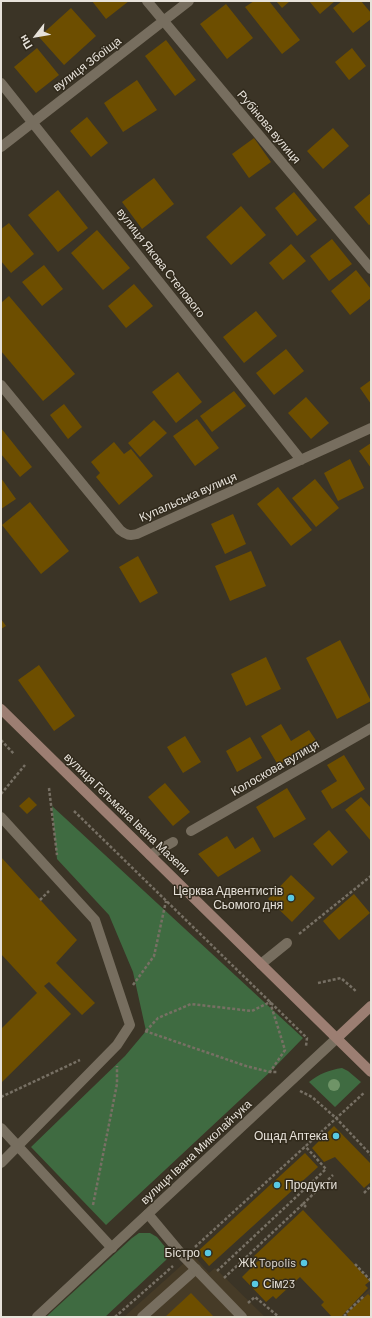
<!DOCTYPE html>
<meta charset="utf-8">
<style>
body{margin:0}
#map{position:relative;width:372px;height:1318px;overflow:hidden;background:#3b3426;font-family:Barlow,sans-serif}
canvas{display:block}
.frame{position:absolute;inset:0;border:2px solid #e7e2da;pointer-events:none}
.north{position:absolute;left:16px;top:16px;width:40px;height:40px;-webkit-text-stroke:3px #312a1c;paint-order:stroke;rotate:239deg;font-size:11px;font-weight:700;line-height:16px;text-align:center;color:#e7e2da}
.north::after{content:'';display:block;margin:auto;width:14px;height:18px;background:#e7e2da;clip-path:polygon(50% 0,100% 100%,50% 72%,0 100%)}
</style>
<div id="map">
<canvas width="372" height="1318"></canvas>
<div class="frame"></div>
<div class="north">Пн</div>
</div>
<script>
const context = document.querySelector('canvas').getContext('2d');
context.lineJoin = 'round';
function paint(path, color) {
  context.fillStyle = color;
  context.fill(path, 'evenodd');
}
function strokePath(path, color, width, dash) {
  context.strokeStyle = color;
  context.lineWidth = width;
  context.lineCap = dash ? 'butt' : 'round';
  context.setLineDash(dash || []);
  context.stroke(path);
}
function write(font, color, halo, rows, align = 'center') {
  context.font = font + ' Barlow,sans-serif';
  context.lineWidth = 3;
  context.setLineDash([]);
  context.textBaseline = 'middle';
  context.strokeStyle = halo;
  context.fillStyle = color;
  for (const [text, x, y, turn = 0] of rows) {
    context.save();
    context.translate(x, y);
    context.rotate((+turn || 0) * Math.PI / 180);
    context.textAlign = isNaN(turn) ? turn : align;
    if (halo) context.strokeText(text, 0, 0);
    context.fillText(text, 0, 0);
    context.restore();
  }
}
const built = new Path2D(`
 M193,1255L209,1273L215,1268L265,1317H124Z
 M371,1288V1317H338Z`);
const green = new Path2D(`
 M52,806L303,1038L270,1072L106,1225L31,1147L125,1056L146,1031L133,972L109,915L57,859Z
 M342,1068L348,1071L361,1082L335,1107L309,1082C319,1074 329,1070 342,1068Z
 M139,1233H150L157,1237L170,1253L166,1260L105,1317H46L132,1238Z`);
const building = new Path2D(`
 M92,1H129L106,19Z
 M254,1H269L300,40L282,54L245,7Z
 M276,1H290L282,8Z
 M309,1H335L320,14Z
 M342,1H361L371,13V19L353,33L333,8Z
 M226,4L253,38L227,59L200,24Z
 M71,8L96,36L64,65L39,37Z
 M166,40L196,80L175,96L145,56Z
 M37,48L59,75L36,93L14,67Z
 M352,48L366,66L349,80L335,62Z
 M137,80L157,110L123,132L104,103Z
 M87,117L108,143L91,157L70,131Z
 M333,128L349,146L323,169L307,151Z
 M254,138L271,162L249,178L232,154Z
 M154,178L174,204L142,229L122,202Z
 M58,190L88,228L58,252L28,215Z
 M294,192L317,220L297,236L275,208Z
 M371,193V224L369,225L354,207Z
 M241,206L266,235L231,265L206,237Z
 M9,223L34,254L11,273L1,261V229Z
 M97,230L130,268L103,290L71,253Z
 M332,239L352,264L329,281L310,256Z
 M291,244L306,261L283,280L269,263Z
 M44,265L63,289L42,306L22,282Z
 M356,270L371,289V298L350,315L331,291Z
 M134,284L153,306L126,328L108,306Z
 M9,296L75,374L43,401L1,351V303Z
 M256,311L277,336L244,363L223,337Z
 M286,349L304,371L274,395L256,373Z
 M178,372L202,402L176,423L152,392Z
 M371,380V404L360,388Z
 M234,391L246,406L212,432L200,416Z
 M306,397L329,423L311,439L288,413Z
 M64,404L82,427L68,439L50,415Z
 M197,419L219,448L195,466L173,436Z
 M154,420L167,433L140,457L128,443Z
 M1,428L32,467L20,477L1,454Z
 M114,442L124,454L131,449L153,476L119,505L96,477L100,473L91,462Z
 M371,443V468L359,451Z
 M350,459L364,488L338,501L324,473Z
 M1,478L16,499L1,509Z
 M315,479L339,508L316,527L292,498Z
 M278,487L312,530L291,546L257,504Z
 M30,502L69,551L41,574L2,525Z
 M233,514L246,544L225,554L211,524Z
 M251,551L266,586L230,601L215,566Z
 M138,556L158,593L140,603L119,567Z
 M1,619L6,626L1,629Z
 M340,640L371,701L337,719L306,658Z
 M266,657L281,689L246,706L231,674Z
 M39,665L75,716L54,731L18,680Z
 M281,724L291,741L309,730L317,742L278,765L261,736Z
 M185,736L201,762L183,773L167,747Z
 M250,737L262,758L237,772L226,751Z
 M344,755L365,789L332,809L321,791L337,781L327,765Z
 M165,783L190,812L173,826L148,797Z
 M287,788L306,819L274,838L256,807Z
 M29,797L37,805L27,814L19,806Z
 M361,797L371,808V841L345,810Z
 M329,830L348,852L332,866L313,844Z
 M227,836L235,849L253,837L261,851L218,877L198,854Z
 M1,857L77,940L56,963L95,1003L82,1015L49,982L44,986L71,1014L1,1083V1029L37,993L1,954Z
 M291,875L315,898L292,922L268,899Z
 M354,894L370,913L339,940L323,921Z
 M334,1126L371,1164V1182L364,1188L335,1157L324,1162L312,1148Z
 M305,1153L318,1167L209,1266L197,1252Z
 M303,1210L370,1281L365,1285L368,1288L341,1317H332L321,1305L324,1302L300,1277L276,1299L273,1296L266,1302L242,1277L259,1260L254,1256Z
 M191,1293L214,1317H165Z
 M368,1294L371,1297V1317H348L347,1313Z`);
const path = new Path2D(`
 M1,740L14,754
 M49,788L57,855
 M1,794L25,765
 M74,811L307,1038L306,1046
 M40,900L49,891
 M299,934L371,876
 M318,983L341,978L357,992
 M133,985L154,956L166,901
 M145,1031L246,1066L270,1072H278
 M146,1031L158,1018L191,1004L252,1011L270,1002L285,1050L270,1072
 M300,1091L312,1097L336,1118L371,1155
 M1,1097L80,1060
 M364,1193L371,1186
 M303,1204L333,1175
 M93,1205L117,1084V1066
 M195,1247L365,1092
 M355,1264L371,1281
 M217,1271L326,1169L305,1146
 M224,1278L303,1204L306,1207
 M248,1303L255,1297L279,1317
 M115,1317L173,1266
 M345,1317V1314L364,1296`);
const service = new Path2D(`
 M1,817L95,920L130,1025L117,1045L1,1163
 M1,1128L112,1248
 M142,1317L196,1269`);
const minor = new Path2D(`
 M147,1L371,269
 M1,83L301,460
 M1,147L189,1
 M1,385L120,530C126,535 130,536 137,534L371,428
 M191,831L371,728
 M150,855L173,842
 M261,964L287,943
 M148,1214L184,1257L242,1317`);
const tertiary = new Path2D(`
 M37,1317L337,1038`);
const secondary = new Path2D(`
 M1,709L371,1072
 M337,1038L371,1006`);
const trees = [
 [334,1085]
];
const markers = [
 [291,898,4,"#58c9e3"],
 [336,1136,4,"#58c9e3"],
 [277,1185,4,"#58c9e3"],
 [208,1253,4,"#58c9e3"],
 [304,1263,4,"#58c9e3"],
 [255,1284,4,"#58c9e3"]
];
const streetNames = [
 ["вулиця Збоїща",87,64,-37],
 ["Рубінова вулиця",269,127,50],
 ["вулиця Якова Степового",161,263,52],
 ["Купальська вулиця",188,497,-24],
 ["Колоскова вулиця",275,768,-30],
 ["вулиця Гетьмана Івана Мазепи",127,814,44],
 ["вулиця Івана Миколайчука",196,1152,-43]
];
const poiNames = [
 ["Церква Адвентистів",283,891],
 ["Сьомого дня",283,905],
 ["Ощад Аптека",328,1136],
 ["Продукти",285,1185,"left"],
 ["Бістро",200,1253],
 ["ЖК Topolis",296,1263],
 ["Сім23",263,1284,"left"]
];
paint(built, '#463b27');
paint(green, '#3f6b41');
paint(building, '#6d4e00');
strokePath(path, '#777064', 2.5, [3, 2]);
strokePath(service, '#776e5f', 10);
strokePath(minor, '#776e5f', 10);
strokePath(tertiary, '#776e5f', 10);
strokePath(secondary, '#9c7e72', 10);
context.fillStyle = '#6f9467';
for (const [x, y] of trees) {
  context.beginPath();
  context.arc(x, y, 6, 0, 2 * Math.PI);
  context.fill();
}
for (const [x, y, r, color] of markers) {
  const dot = new Path2D();
  dot.arc(x, y, r, 0, 2 * Math.PI);
  context.fillStyle = color;
  context.fill(dot);
  strokePath(dot, '#312a1c', 1.5);
}
write('12px', '#e7e2da', '#312a1c', streetNames);
write('12px', '#e7e2da', '#312a1c', poiNames, 'right');
</script>
